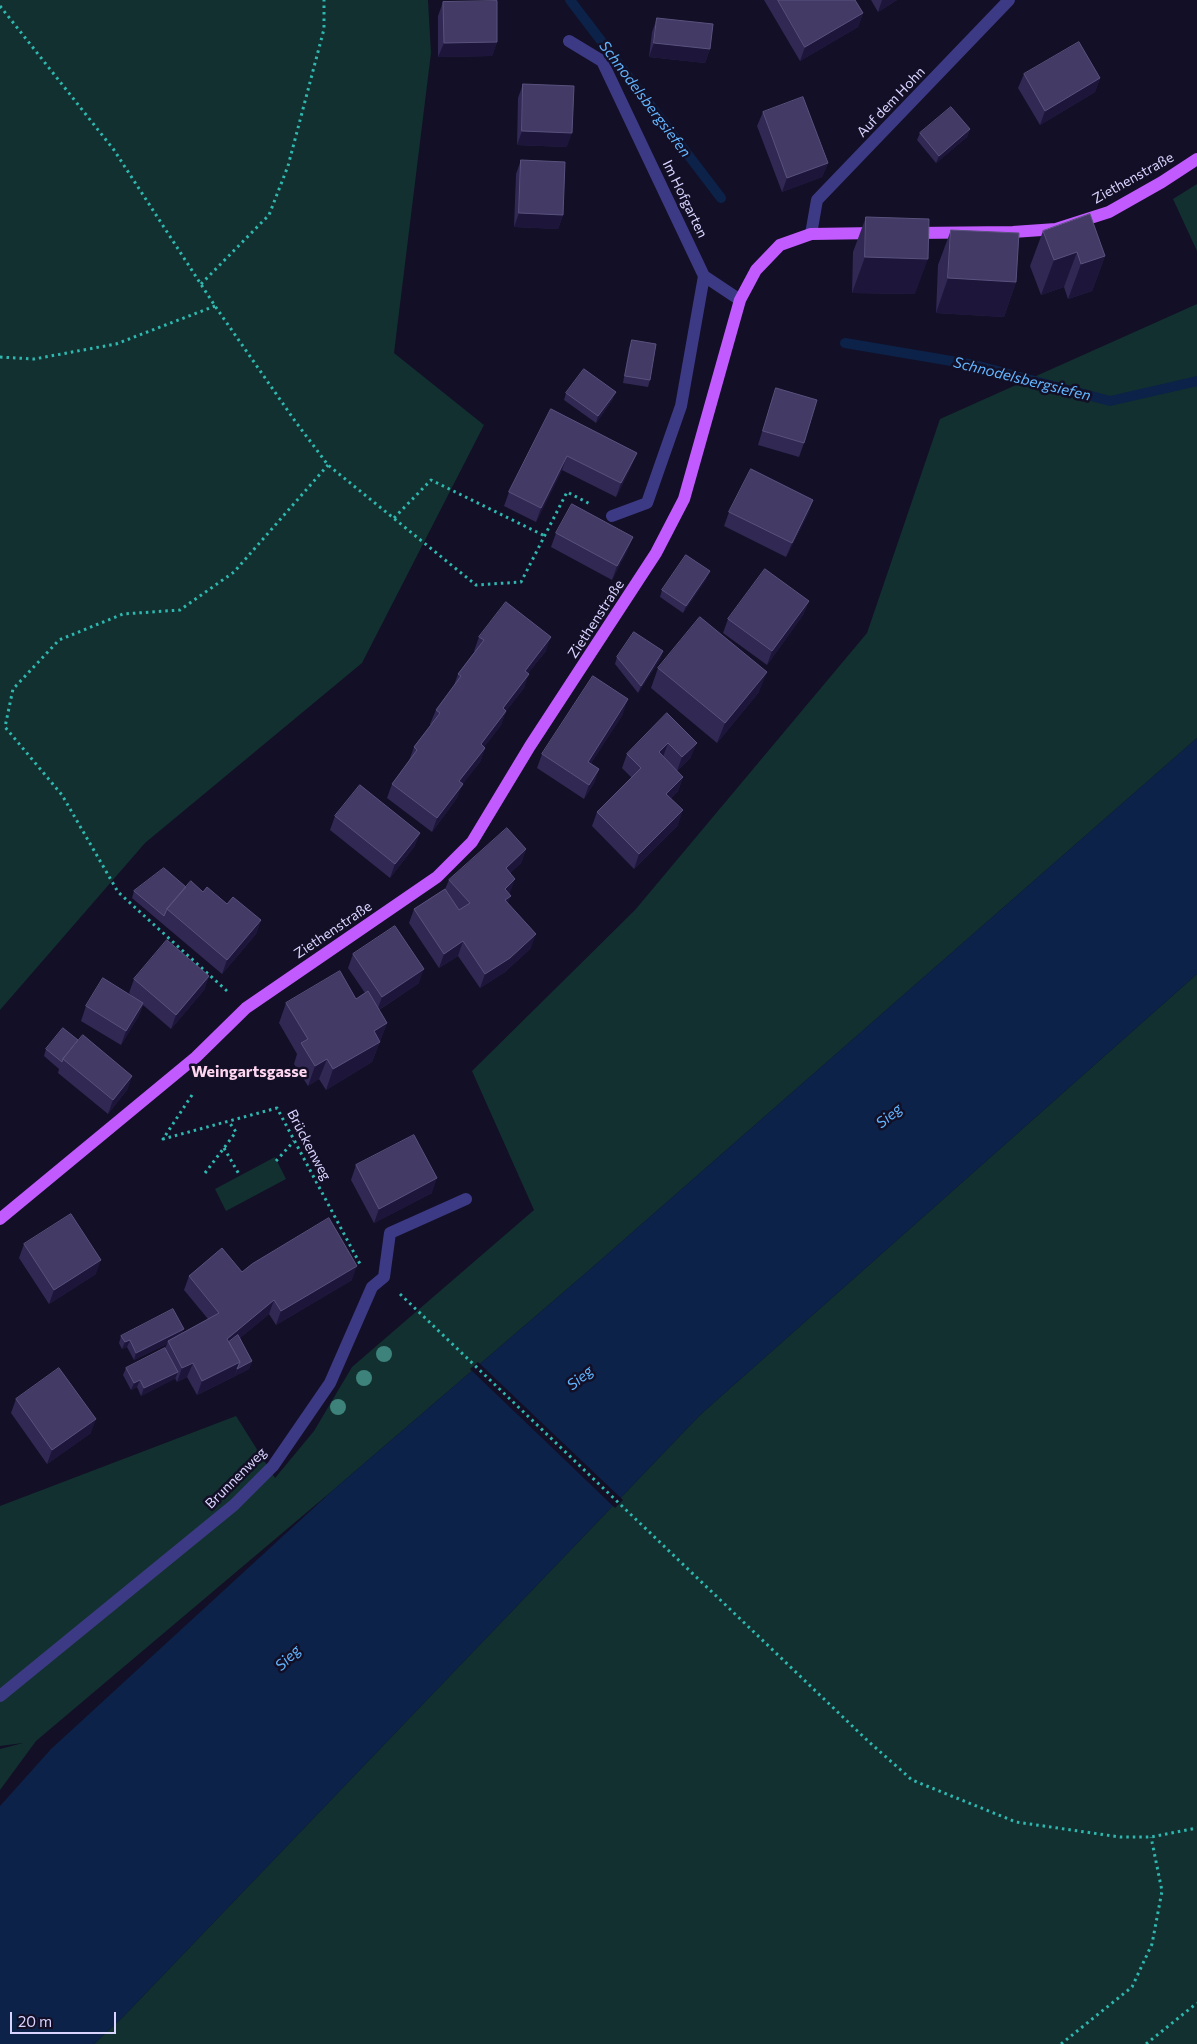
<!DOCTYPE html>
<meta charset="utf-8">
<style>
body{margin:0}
#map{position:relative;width:1197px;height:2044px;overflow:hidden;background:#130f26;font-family:Commissioner,sans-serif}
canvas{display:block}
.scale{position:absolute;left:10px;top:2012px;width:106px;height:22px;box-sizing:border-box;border:2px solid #d9d4ff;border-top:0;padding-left:6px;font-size:15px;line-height:18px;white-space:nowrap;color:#d9d4ff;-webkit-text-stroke:4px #130f26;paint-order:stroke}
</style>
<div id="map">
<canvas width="1197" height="2044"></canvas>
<div class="scale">20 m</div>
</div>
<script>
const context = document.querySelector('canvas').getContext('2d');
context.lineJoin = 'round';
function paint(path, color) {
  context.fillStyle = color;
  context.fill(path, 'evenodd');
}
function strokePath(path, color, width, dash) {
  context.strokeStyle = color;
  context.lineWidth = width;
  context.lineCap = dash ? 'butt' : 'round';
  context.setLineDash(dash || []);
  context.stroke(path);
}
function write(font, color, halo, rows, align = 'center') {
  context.font = font + ' Commissioner,sans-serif';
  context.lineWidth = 5;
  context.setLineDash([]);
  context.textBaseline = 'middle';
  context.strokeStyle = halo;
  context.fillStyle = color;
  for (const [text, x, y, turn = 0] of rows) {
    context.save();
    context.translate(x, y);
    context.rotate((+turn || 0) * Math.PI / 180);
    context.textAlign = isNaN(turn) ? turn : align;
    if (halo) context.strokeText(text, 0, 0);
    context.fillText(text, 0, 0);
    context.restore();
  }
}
const green = new Path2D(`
 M0,0H428L431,53L394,353L484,425L362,663L145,843L0,1010Z
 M1197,184V251L1173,199Z
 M1197,304V738L587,1272L332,1491L36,1741L0,1790V1749L23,1743L0,1746V1506L236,1416L275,1478L314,1431L352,1367L534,1210L472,1071L635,910L867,633L940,419Z
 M1197,974V2044H94L123,2017L700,1415Z
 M275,1157L286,1179L226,1211L215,1189Z`);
const water = new Path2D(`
 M1197,738V974L700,1415L123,2017L94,2044H0V1806L51,1749L332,1491L587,1272Z`);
const pier = new Path2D(`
 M478,1362L623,1500L615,1508L470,1369Z`);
const stream = new Path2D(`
 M570,0L721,198
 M845,343L975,365L1110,401L1197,381`);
const path = new Path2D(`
 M0,6L114,150L215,306L295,421L328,465L476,585L521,582L567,492L592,505
 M201,284L269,215L288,166L324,29V0
 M0,357L34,359L116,344L215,306
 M394,518L431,480L545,536
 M227,991L118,892L62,795L5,727L13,689L59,640L123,614L180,610L234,572L328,465
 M192,1095L163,1139L277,1108L360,1264
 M224,1148L240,1176
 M276,1161L294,1141
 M205,1173L236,1132L229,1122
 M400,1294L868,1741L912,1780L1016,1822L1120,1837H1151L1197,1828
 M1061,2044L1132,1987L1152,1944L1162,1891L1151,1837
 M1146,2044L1197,2003`);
const minor = new Path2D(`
 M569,41L602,61L704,276L740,300
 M811,234L817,200L1009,0
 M612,516L647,503L681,406L704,276
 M0,1696L234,1505L273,1466L330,1383L372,1287L384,1277L390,1233L466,1199`);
const major = new Path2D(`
 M914,233L1013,232L1056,229L1109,212L1162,182L1197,159
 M0,1219L196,1057L246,1008L437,877L472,842L530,746L656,553L684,499L740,300L756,270L780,245L811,234L876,233`);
const trees = [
 [384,1354],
 [364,1378],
 [338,1407]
];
const wall = new Path2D(`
 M764,0H855L863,13L858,27L800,61Z
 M871,0H897L878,12Z
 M443,2L497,42L492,56L438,57V16Z
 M657,18L710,49L705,63L649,57L652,32Z
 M1024,74L1100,78L1095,92L1040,125L1018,88Z
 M523,84L567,147L517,145L518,98Z
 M763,112L828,163L822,177L782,192L757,126Z
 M970,129L967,137L936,163L917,140L920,133Z
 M521,160L563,215L558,229L514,227L516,174Z
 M866,217L915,294L852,293L853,252Z
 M951,230L1016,282L1004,317L936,313L938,265Z
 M1043,231L1105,256L1092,291L1068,299L1064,287L1041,295L1030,266Z
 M632,340L650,380L648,387L623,383L629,348Z
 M776,388L804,443L799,457L758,445L771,402Z
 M566,393L613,399L596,423L564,400Z
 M551,409L637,453L631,467L616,497L562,470L536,522L504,506L509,492Z
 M813,500L808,514L786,557L724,526L729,512Z
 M556,533L633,537L627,551L612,580L551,547Z
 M707,578L683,613L660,597L662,590Z
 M809,601L803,615L767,665L723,633L728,619Z
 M479,637L546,651L528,673L524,688L506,711L501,725L484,747L485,748L480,762L462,784L457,798L432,832L387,798L392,784L409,761L414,747L431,725L430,724L436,710L453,688L458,674L475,651H474Z
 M617,657L661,658L638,693L615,664Z
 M658,668L759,692L717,743L651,688Z
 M667,713L691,757L677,771L683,777L678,791L671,798L678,825L634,869L592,826L597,812L632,778L622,768L627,754Z
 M623,714L591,763L599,769L594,783L584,799L537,768L542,754Z
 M335,816L420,833L414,847L390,878L330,830Z
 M526,849L521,863L510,873V893L509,894L508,903L531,948L505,972L480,988L458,956L439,968L409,923L414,909L445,889L449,880Z
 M186,887L203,892L261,920L256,934L222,974L132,898L134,891Z
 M353,954L419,983L379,1010L387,1023L372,1062L326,1090L319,1079L308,1086L294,1064L297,1054L279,1023L286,1003L356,999L365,993L348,968Z
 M209,976L204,990L171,1029L143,1005L138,1017L121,1045L81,1021L86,1006L133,997L129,993L134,979Z
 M78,1040L132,1076L127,1090L108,1114L58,1073L59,1069L44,1056L46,1049Z
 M356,1165L432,1193L374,1223L351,1180Z
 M24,1244L96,1274L49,1304L19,1258Z
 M242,1272L352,1280L276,1325L269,1314L240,1338L252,1361L249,1369L197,1395L187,1377L177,1382L175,1378L141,1396L137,1387L131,1390L123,1375L126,1368L165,1348L167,1344L134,1360L127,1347L122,1349L119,1343L121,1336L182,1333L208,1319L184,1290L189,1276Z
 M16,1399L91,1433L47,1464L11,1413Z`);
const shadedWall = new Path2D(`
 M882,0H897L878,12Z
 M863,13L858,27L800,61L805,47Z
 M497,42L492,56L438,57L444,43Z
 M654,43L710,49L705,63L649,57Z
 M1100,78L1095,92L1040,125L1045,111Z
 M970,129L967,137L936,163L939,156Z
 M522,131L572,133L567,147L517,145Z
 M828,163L822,177L782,192L787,178Z
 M519,213L563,215L558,229L514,227Z
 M1077,252L1064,287L1041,295L1054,260Z
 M1105,256L1092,291L1068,299L1081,264Z
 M865,257L928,259L915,294L852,293Z
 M948,278L1016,282L1004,317L936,313Z
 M616,392L613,399L596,423L598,416Z
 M637,453L631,467L616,497L621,483Z
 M567,456L562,470L536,522L541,508Z
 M813,500L808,514L786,557L792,543Z
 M633,537L627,551L612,580L617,566Z
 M710,571L707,578L683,613L686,606Z
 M809,601L803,615L767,665L772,651Z
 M551,637L546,651L519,685L525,671Z
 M663,651L661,658L638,693L641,686Z
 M767,672L759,692L717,743L725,723Z
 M529,674L524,688L498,722L503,708Z
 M628,699L623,714L583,776L588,762Z
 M506,711L501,725L475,759L481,744Z
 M668,743L663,757L659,752Z
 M697,743L691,757L677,771L682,757Z
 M485,748L480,762L454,796L459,781Z
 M599,769L594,783L584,799L589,785Z
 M683,777L678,791L661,808L666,794Z
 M463,784L457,798L432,832L437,818Z
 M683,810L678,825L634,869L639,854Z
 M420,833L414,847L390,878L395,864Z
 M526,849L521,863L500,882L506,868Z
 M515,879L510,893L500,903L505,889Z
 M511,896L505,910V900Z
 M261,920L256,934L222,974L227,960Z
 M536,934L531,948L505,972L480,988L485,974Z
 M463,941L458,956L439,968L444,954Z
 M424,969L419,983L377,1011L382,997Z
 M209,976L204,990L171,1029L176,1015Z
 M143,1003L138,1017L121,1045L126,1031Z
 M387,1023L372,1062L326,1090L333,1069L374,1031Z
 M327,1059L319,1079L308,1086L315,1066Z
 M132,1076L127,1090L108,1114L113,1100Z
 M437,1178L432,1193L374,1223L379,1209Z
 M101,1260L96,1274L49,1304L54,1290Z
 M357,1266L352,1280L276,1325L281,1311Z
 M274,1300L269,1314L227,1349V1339Z
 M184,1329L181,1336L168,1341L167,1344L134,1360L136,1353Z
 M130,1340L127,1347L122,1349L125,1342Z
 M252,1361L249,1369L235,1376L237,1369Z
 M240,1362L235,1376L197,1395L202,1381Z
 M193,1363L187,1377L177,1382L182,1368Z
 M178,1372L175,1379L141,1396L144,1388Z
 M140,1380L137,1387L131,1390L134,1383Z
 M96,1419L91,1433L47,1464L52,1450Z`);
const building = new Path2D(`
 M778,0H855L863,13L805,47Z
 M497,1V42L444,43L443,2Z
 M657,18L713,24L710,49L654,43Z
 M1079,42L1100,78L1045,111L1024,74Z
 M523,84L574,86L572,133L522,131Z
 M803,97L828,163L787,178L763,112Z
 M951,107L970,129L939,156L920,133Z
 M521,160L565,162L563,215L519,213Z
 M1090,214L1105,256L1081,264L1077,252L1054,260L1043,231Z
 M866,217L929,219L928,259L865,257Z
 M951,230L1019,233L1016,282L948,278Z
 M632,340L656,344L650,380L625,376Z
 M584,369L616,392L598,416L566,393Z
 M776,388L817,400L804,443L763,431Z
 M551,409L637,453L621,483L567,456L541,508L509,492Z
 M751,469L813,500L792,543L729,512Z
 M572,504L633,537L617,566L556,533Z
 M686,555L710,571L686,606L662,590Z
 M765,569L809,601L772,651L728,619Z
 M506,602L551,637L525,671L529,674L503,708L506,711L481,744L485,748L459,781L463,784L437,818L392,784L417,750L414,747L440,713L436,710L461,676L458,674L484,640L479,637Z
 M700,617L767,672L725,723L658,668Z
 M634,632L663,651L641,686L617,657Z
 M593,676L628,699L588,762L599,769L589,785L542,754Z
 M667,713L697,743L682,757L668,743L659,752L683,777L666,794L683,810L639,854L597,812L641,768L627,754Z
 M360,785L420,833L395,864L335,816Z
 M507,828L526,849L506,868L515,879L505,889L511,896L505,900L536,934L510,958L485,974L463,941L444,954L414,909L445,889L459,910L470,903L449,880Z
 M164,868L186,887L167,909L164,916L134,891Z
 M191,881L203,892L207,887L227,904L233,897L261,920L227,960L167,909Z
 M395,926L424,969L382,997L353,954Z
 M167,940L209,976L176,1015L134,979Z
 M340,971L356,999L368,991L387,1023L374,1031L380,1042L333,1069L327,1059L315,1066L301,1043L308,1039L286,1003Z
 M103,978L143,1003L126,1031L86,1006Z
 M63,1028L78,1040L63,1059L62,1062L46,1049Z
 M83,1035L132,1076L113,1100L63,1059Z
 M414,1135L437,1178L379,1209L356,1165Z
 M71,1214L101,1260L54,1290L24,1244Z
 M329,1218L357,1266L281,1311L274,1300L227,1339L240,1362L202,1381L193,1363L182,1368L168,1341L219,1313L189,1276L222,1248L242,1272L252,1264Z
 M173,1309L184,1329L136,1353L130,1340L125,1342L121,1336Z
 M238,1335L252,1361L237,1369L240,1362L229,1342Z
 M165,1348L178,1372L144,1388L140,1380L134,1383L126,1368Z
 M59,1368L96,1419L52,1450L16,1399Z`);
const streetNames = [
 ["Auf dem Hohn",891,102,-46],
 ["Ziethenstraße",1133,178,-29],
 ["Im Hofgarten",685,199,64],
 ["Ziethenstraße",596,619,-57],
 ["Ziethenstraße",333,930,-34],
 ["Brückenweg",309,1145,62],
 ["Brunnenweg",236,1478,-45]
];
const waterNames = [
 ["Schnodelsbergsiefen",645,99,53],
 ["Schnodelsbergsiefen",1022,379,14],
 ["Sieg",889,1116,-40],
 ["Sieg",580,1378,-40],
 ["Sieg",288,1658,-45]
];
const quarterNames = [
 ["Weingartsgasse",249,1072]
];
paint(green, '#12302f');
paint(water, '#0c2248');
paint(pier, '#130f26');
strokePath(stream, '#0c2248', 10);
strokePath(path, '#2fb8b0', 3, [2.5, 4]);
strokePath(minor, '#3d3a85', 12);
strokePath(major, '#c25bff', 12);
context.fillStyle = '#3d827b';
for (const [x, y] of trees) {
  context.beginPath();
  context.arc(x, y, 8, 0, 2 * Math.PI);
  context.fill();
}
paint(wall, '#312854');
paint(shadedWall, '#1d163a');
paint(building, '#433a66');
strokePath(building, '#5a527e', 1);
write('14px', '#d9d4ff', '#130f26', streetNames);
write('italic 15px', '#62b6ff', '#130f26', waterNames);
write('bold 16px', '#ffd6f0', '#130f26', quarterNames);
</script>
